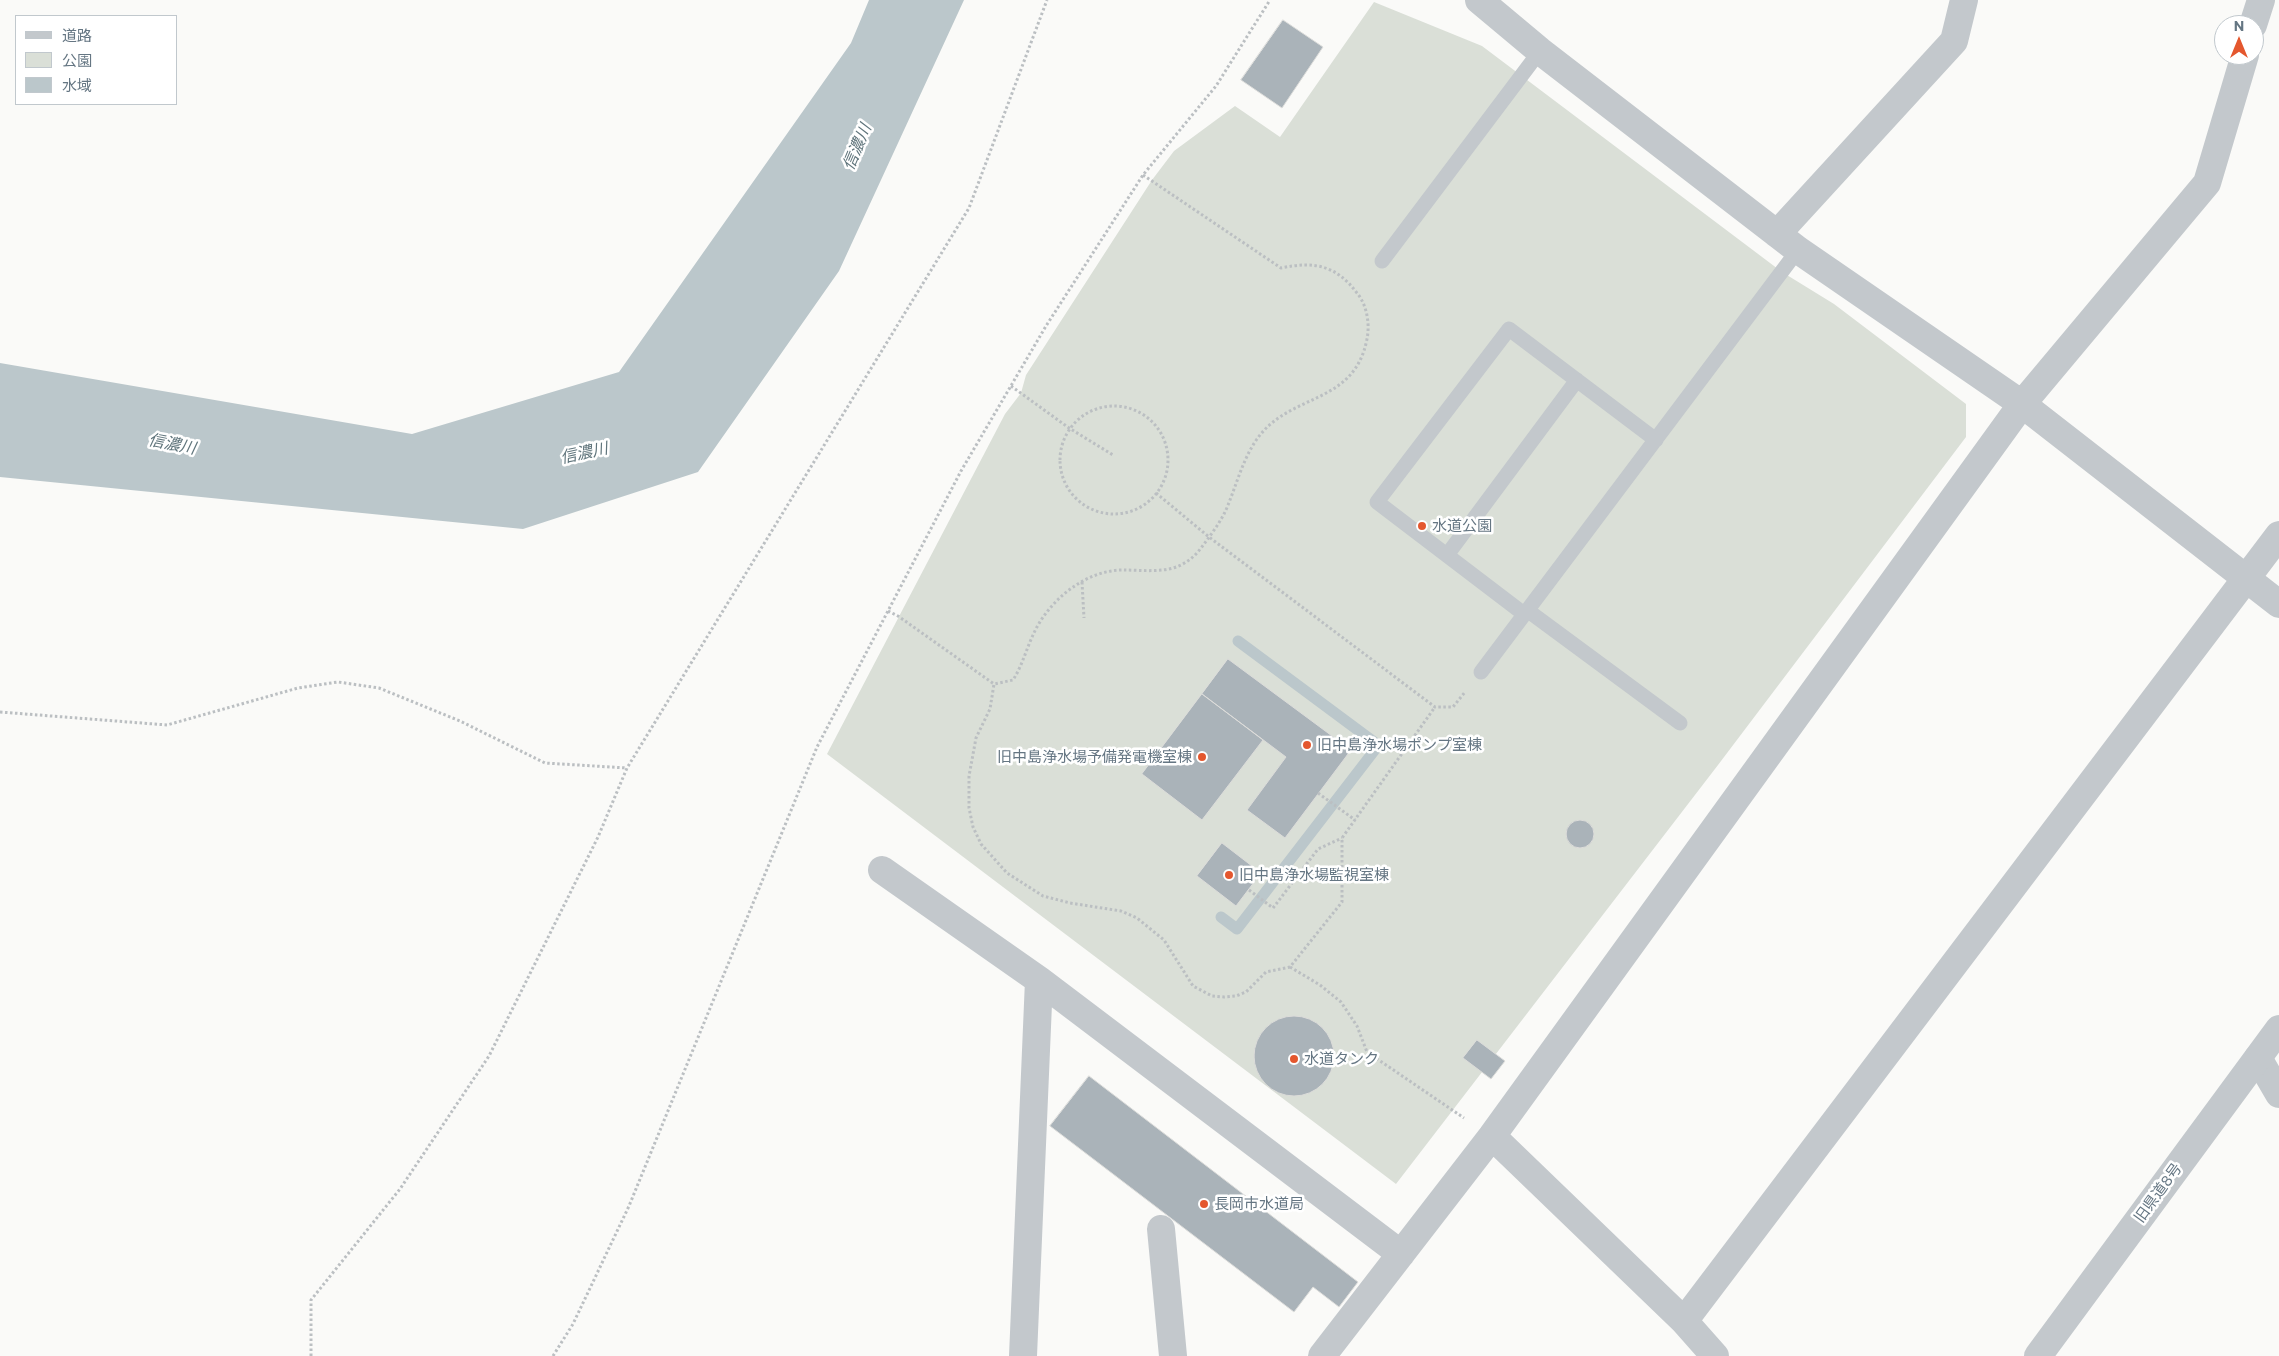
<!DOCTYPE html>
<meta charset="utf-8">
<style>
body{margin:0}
#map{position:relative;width:2279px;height:1356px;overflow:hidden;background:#fafaf8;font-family:Commissioner,"Noto Sans JP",sans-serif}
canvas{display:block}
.legend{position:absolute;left:15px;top:15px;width:162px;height:90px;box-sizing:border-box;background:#fff;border:1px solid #c1c8cd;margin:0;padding:6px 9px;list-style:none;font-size:15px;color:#657683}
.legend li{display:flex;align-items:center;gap:10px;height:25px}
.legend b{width:25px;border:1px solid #c1c8cd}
.north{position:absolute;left:2214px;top:15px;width:50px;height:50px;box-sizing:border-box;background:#fff;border:1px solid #c1c8cd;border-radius:50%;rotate:0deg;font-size:14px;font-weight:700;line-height:20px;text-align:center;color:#657683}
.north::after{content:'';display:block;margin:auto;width:18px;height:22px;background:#e4572e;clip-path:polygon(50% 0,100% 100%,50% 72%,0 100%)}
</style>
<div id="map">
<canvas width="2279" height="1356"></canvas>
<ul class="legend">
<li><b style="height:6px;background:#c3c8cc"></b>道路</li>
<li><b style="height:14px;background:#dadfd7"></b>公園</li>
<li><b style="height:14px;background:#bbc7cb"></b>水域</li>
</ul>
<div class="north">N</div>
</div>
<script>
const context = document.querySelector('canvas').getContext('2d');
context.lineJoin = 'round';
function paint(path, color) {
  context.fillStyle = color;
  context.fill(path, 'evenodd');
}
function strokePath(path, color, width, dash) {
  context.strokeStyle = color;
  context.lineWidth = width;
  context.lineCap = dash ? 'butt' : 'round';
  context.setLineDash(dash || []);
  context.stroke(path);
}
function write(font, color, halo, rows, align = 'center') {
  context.font = font + ' Commissioner,"Noto Sans JP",sans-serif';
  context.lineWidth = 5;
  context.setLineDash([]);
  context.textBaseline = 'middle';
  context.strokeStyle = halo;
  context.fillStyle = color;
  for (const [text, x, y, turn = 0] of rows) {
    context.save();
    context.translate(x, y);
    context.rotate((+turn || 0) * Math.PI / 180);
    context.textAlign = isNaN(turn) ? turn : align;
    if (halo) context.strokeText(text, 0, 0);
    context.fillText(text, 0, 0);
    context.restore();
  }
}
const green = new Path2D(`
 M1374,2L1482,46L1782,272L1834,304L1966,404V437L1718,765L1396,1184L827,754L1005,414L1021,393L1026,375L1152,180L1174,151L1235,106L1280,137Z`);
const water = new Path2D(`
 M869,0H964L839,271L698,472L523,529L0,477V363L412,434L619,372L851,43Z`);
const stream = new Path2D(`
 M1221,917L1237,929L1374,751V742L1238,641`);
const building = new Path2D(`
 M1283,20L1323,47L1282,108L1241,80Z
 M1228,659L1351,750L1285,838L1247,810L1286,757L1202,694Z
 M1202,694L1263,740L1202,820L1142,774Z
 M1566 834a14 14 0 1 1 28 0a14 14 0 1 1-28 0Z
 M1222,843L1261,873L1236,906L1197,876Z
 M1254 1056a40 40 0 1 1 80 0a40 40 0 1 1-80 0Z
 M1477,1040L1505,1061L1491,1079L1463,1058Z
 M1089,1076L1358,1282L1339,1307L1313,1287L1294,1312L1050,1126Z`);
const path = new Path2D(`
 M1143,175L1281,268C1314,261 1336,265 1357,293C1367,305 1370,324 1367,339C1354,406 1290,392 1257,439C1243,459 1237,483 1228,505C1223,518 1215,529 1207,540C1201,548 1195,557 1186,562C1169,574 1143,570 1123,570C1085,570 1048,601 1033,635C1026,650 1022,666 1013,680L994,684L990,709L976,738L969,776V808L973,827L981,844L1007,873L1043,896L1070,903L1121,911L1137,918L1164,940L1193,986L1212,996L1224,997L1236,996L1246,992L1266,972L1290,967L1342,902V838L1435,707
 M1011,386L1069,428L1113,455
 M1060 460a54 54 0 1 1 108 0a54 54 0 1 1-108 0Z
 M1156,493L1209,537L1435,707H1453L1465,692
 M1082,582L1084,618
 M888,611L898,616L994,684
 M0,712L167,725L298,688L338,682L379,688L460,721L545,763L627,768
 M1318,793L1355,820
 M1249,890L1273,908L1318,849L1342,838
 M1290,967L1320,985L1341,1002L1357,1026L1367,1052L1464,1118
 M311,1356V1300L400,1189L489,1056L598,837L627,768L969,208L1047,0
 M553,1356L573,1324L629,1206L817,747L961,471L1046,326L1143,175L1216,86L1270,0`);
const service = new Path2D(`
 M1382,261L1540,51
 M1447,555L1577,380
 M1527,610L1680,723
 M1524,614L1377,502L1509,329L1656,440
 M1481,672L1798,250`);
const minor = new Path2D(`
 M1479,0L1540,51L1798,250L2022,404L2279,604
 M2253,25L2261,0
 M1777,234L1954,41L1964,0
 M882,870L1039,980L1401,1254
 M2258,1058L2279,1094
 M1492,1136L1684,1321L1715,1356
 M1161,1229L1173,1356
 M1684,1321L2279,535
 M1023,1356L1039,980
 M1322,1356L1492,1136L2022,404L2207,183L2245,55`);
const tertiary = new Path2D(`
 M2038,1356L2279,1029`);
const markers = [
 [1422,526,5,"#e4572e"],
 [1307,745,5,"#e4572e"],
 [1202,757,5,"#e4572e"],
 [1229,875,5,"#e4572e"],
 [1294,1059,5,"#e4572e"],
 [1204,1204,5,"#e4572e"]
];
const poiNames = [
 ["水道公園",1432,526],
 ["旧中島浄水場ポンプ室棟",1317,745],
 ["旧中島浄水場予備発電機室棟",1192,757,"right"],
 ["旧中島浄水場監視室棟",1239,875],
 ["水道タンク",1304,1059],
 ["長岡市水道局",1214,1204]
];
const streetNames = [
 ["旧県道8号",2158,1193,-54]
];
const waterNames = [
 ["信濃川",857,147,-67],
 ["信濃川",172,444,11],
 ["信濃川",584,453,-12]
];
paint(green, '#dadfd7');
paint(water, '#bbc7cb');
strokePath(stream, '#bbc7cb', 11);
paint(building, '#aab3b9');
strokePath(building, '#dcdcda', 1);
strokePath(path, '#bbbfc2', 3, [2.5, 2.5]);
strokePath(service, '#c3c8cc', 15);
strokePath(minor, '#c3c8cc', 28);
strokePath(tertiary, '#c3c8cc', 28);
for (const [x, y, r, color] of markers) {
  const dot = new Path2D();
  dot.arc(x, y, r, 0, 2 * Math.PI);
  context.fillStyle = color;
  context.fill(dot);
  strokePath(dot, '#fff', 2);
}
write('15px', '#657683', '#fff', poiNames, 'left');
write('15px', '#657683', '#fff', streetNames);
write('italic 16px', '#60757c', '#fff', waterNames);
</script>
